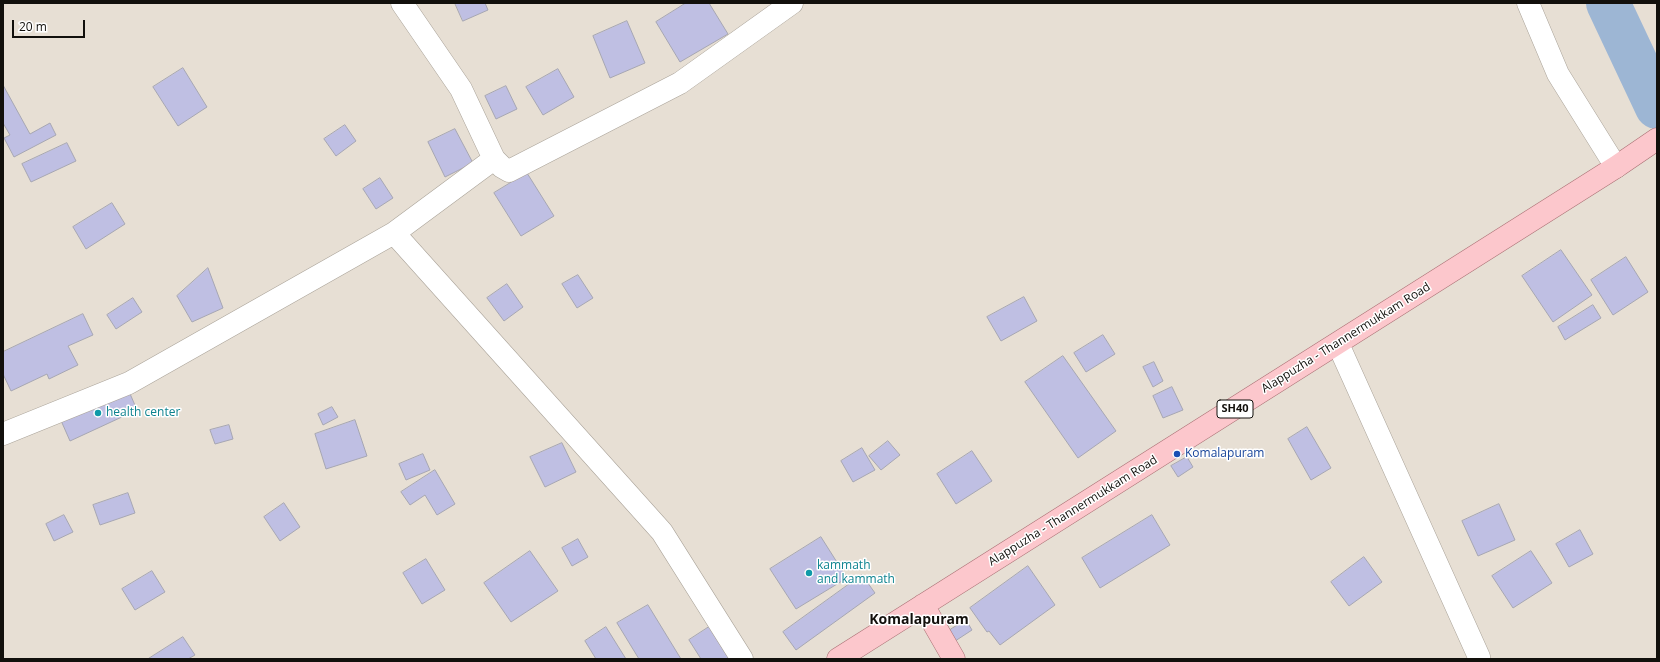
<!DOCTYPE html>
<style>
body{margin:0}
#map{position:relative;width:1660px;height:662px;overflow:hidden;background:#e7dfd4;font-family:"Open Sans",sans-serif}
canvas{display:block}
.frame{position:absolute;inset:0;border:4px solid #12100c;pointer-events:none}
.scale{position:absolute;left:12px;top:20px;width:73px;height:18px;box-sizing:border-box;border:2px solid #12100c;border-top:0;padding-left:5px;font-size:12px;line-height:14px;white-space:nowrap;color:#12100c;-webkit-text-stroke:3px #fff;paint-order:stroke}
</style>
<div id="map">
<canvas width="1660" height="662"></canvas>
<div class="frame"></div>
<div class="scale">20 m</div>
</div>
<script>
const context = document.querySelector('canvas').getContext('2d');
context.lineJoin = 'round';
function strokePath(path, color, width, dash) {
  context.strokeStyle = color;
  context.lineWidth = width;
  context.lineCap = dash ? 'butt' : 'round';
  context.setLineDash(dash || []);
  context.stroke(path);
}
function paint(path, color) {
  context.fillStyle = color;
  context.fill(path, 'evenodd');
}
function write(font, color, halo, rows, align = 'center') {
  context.font = font + ' "Open Sans",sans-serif';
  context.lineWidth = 3;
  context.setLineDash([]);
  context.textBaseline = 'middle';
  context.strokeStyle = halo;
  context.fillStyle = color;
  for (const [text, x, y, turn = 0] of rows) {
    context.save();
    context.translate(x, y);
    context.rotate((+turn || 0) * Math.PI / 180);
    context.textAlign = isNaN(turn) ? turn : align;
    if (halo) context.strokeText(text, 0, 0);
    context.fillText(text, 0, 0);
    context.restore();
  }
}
const river = new Path2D(`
 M1608,3L1657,107`);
const building = new Path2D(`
 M455,3H485L488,10L463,21Z
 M686,3H709L728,34L680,62L656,22Z
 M627,21L645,63L610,78L593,36Z
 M183,68L207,107L178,126L153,87Z
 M558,69L574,97L543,115L526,87Z
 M3,85L30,134L50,123L56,135L14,157L4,138L10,135L3,123Z
 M506,86L517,109L496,119L485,96Z
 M345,125L356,141L336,156L324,139Z
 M455,129L473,163L445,177L428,142Z
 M67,143L76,161L31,182L22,164Z
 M527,173L554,216L521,236L494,193Z
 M380,178L393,198L376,209L363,189Z
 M112,203L125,224L86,249L73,227Z
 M1561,250L1592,295L1553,322L1522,276Z
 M1626,257L1648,292L1613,315L1591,280Z
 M208,268L223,308L192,322L177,296Z
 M578,275L593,298L577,308L562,284Z
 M507,284L523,307L504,321L487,298Z
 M1024,297L1037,321L1001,341L987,317Z
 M133,298L142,312L116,329L107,315Z
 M1593,305L1601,318L1565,340L1558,327Z
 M83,314L93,335L68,346L78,365L49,379L47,374L11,391L3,374V352Z
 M1103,335L1115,354L1086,372L1074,353Z
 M1063,356L1116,431L1078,458L1025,382Z
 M1154,362L1163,381L1153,387L1143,367Z
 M1172,387L1183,410L1163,418L1153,396Z
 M128,389L137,410L70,441L59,416Z
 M332,407L338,417L323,425L318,414Z
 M355,420L367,456L326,469L315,434Z
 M229,425L233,439L215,444L210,430Z
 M1307,427L1331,468L1311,480L1288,439Z
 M888,441L900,455L881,470L869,456Z
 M562,443L576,472L545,487L530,457Z
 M862,448L875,470L853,482L841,461Z
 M972,451L992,481L956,504L937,474Z
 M423,454L430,470L406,480L399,464Z
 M1187,457L1193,467L1178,477L1171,466Z
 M435,470L455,504L437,515L425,495L410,505L401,492Z
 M128,493L135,513L100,525L93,505Z
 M284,503L300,527L280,541L264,517Z
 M1499,504L1515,540L1478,556L1462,521Z
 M64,515L73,532L54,541L46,524Z
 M1152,515L1170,545L1100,588L1082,558Z
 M1580,530L1593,554L1569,567L1556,544Z
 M821,537L847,578L796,609L770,569Z
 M578,539L588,557L572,566L562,548Z
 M530,551L558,591L511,622L484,583Z
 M1531,551L1552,583L1513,608L1492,576Z
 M1364,557L1382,582L1349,606L1331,582Z
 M426,559L445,590L422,604L403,573Z
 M1028,566L1055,605L1000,645L989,631L987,632L970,608Z
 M152,571L165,592L135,610L122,589Z
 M862,575L875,593L796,650L783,632Z
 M648,605L681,659H639L617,623Z
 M966,620L972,630L949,645L942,635Z
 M606,627L626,659H596L585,641Z
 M709,627L729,659H701L689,640Z
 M183,637L195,655L188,659H148Z`);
const minor = new Path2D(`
 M402,3L461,89L494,159L502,167L509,171L680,83L792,3
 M1528,3L1558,74L1616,167
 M394,233L662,532L742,659
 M1338,344L1479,657L1478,659
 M3,434L129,383L394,233L494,159`);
const major = new Path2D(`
 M923,605L954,659
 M838,659L1616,167L1657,139`);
const markers = [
 [98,413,4,"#0f9aa8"],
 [1177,454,4,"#1a4fb4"],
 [809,573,4,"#0f9aa8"]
];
const shields = [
 [1235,409,36]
];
const shieldNames = [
 ["SH40",1235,409]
];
const streetNames = [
 ["Alappuzha - Thannermukkam Road",1346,338,-32],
 ["Alappuzha - Thannermukkam Road",1073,511,-32]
];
const cultureNames = [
 ["health center",106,413],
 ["kammath",817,566],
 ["and kammath",817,580]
];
const transitNames = [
 ["Komalapuram",1185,454]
];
const quarterNames = [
 ["Komalapuram",919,620]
];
strokePath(river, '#9db6d4', 44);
paint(building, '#bfbfe3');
strokePath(building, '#a6a6b2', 1);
strokePath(minor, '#aaa399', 23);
strokePath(major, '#a96f73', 23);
strokePath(minor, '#fff', 22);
strokePath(major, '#fcc7cc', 22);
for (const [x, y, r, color] of markers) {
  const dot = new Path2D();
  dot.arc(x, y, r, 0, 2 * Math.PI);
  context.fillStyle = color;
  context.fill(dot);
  strokePath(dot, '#fff', 1.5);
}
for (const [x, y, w] of shields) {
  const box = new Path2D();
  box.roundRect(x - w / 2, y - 9, w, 18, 3);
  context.fillStyle = '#fff';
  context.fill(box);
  strokePath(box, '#12100c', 1);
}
write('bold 11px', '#12100c', null, shieldNames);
write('12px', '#12100c', '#fff', streetNames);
write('12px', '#0d838f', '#fff', cultureNames, 'left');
write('12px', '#164399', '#fff', transitNames, 'left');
write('bold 14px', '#12100c', '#fff', quarterNames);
</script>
